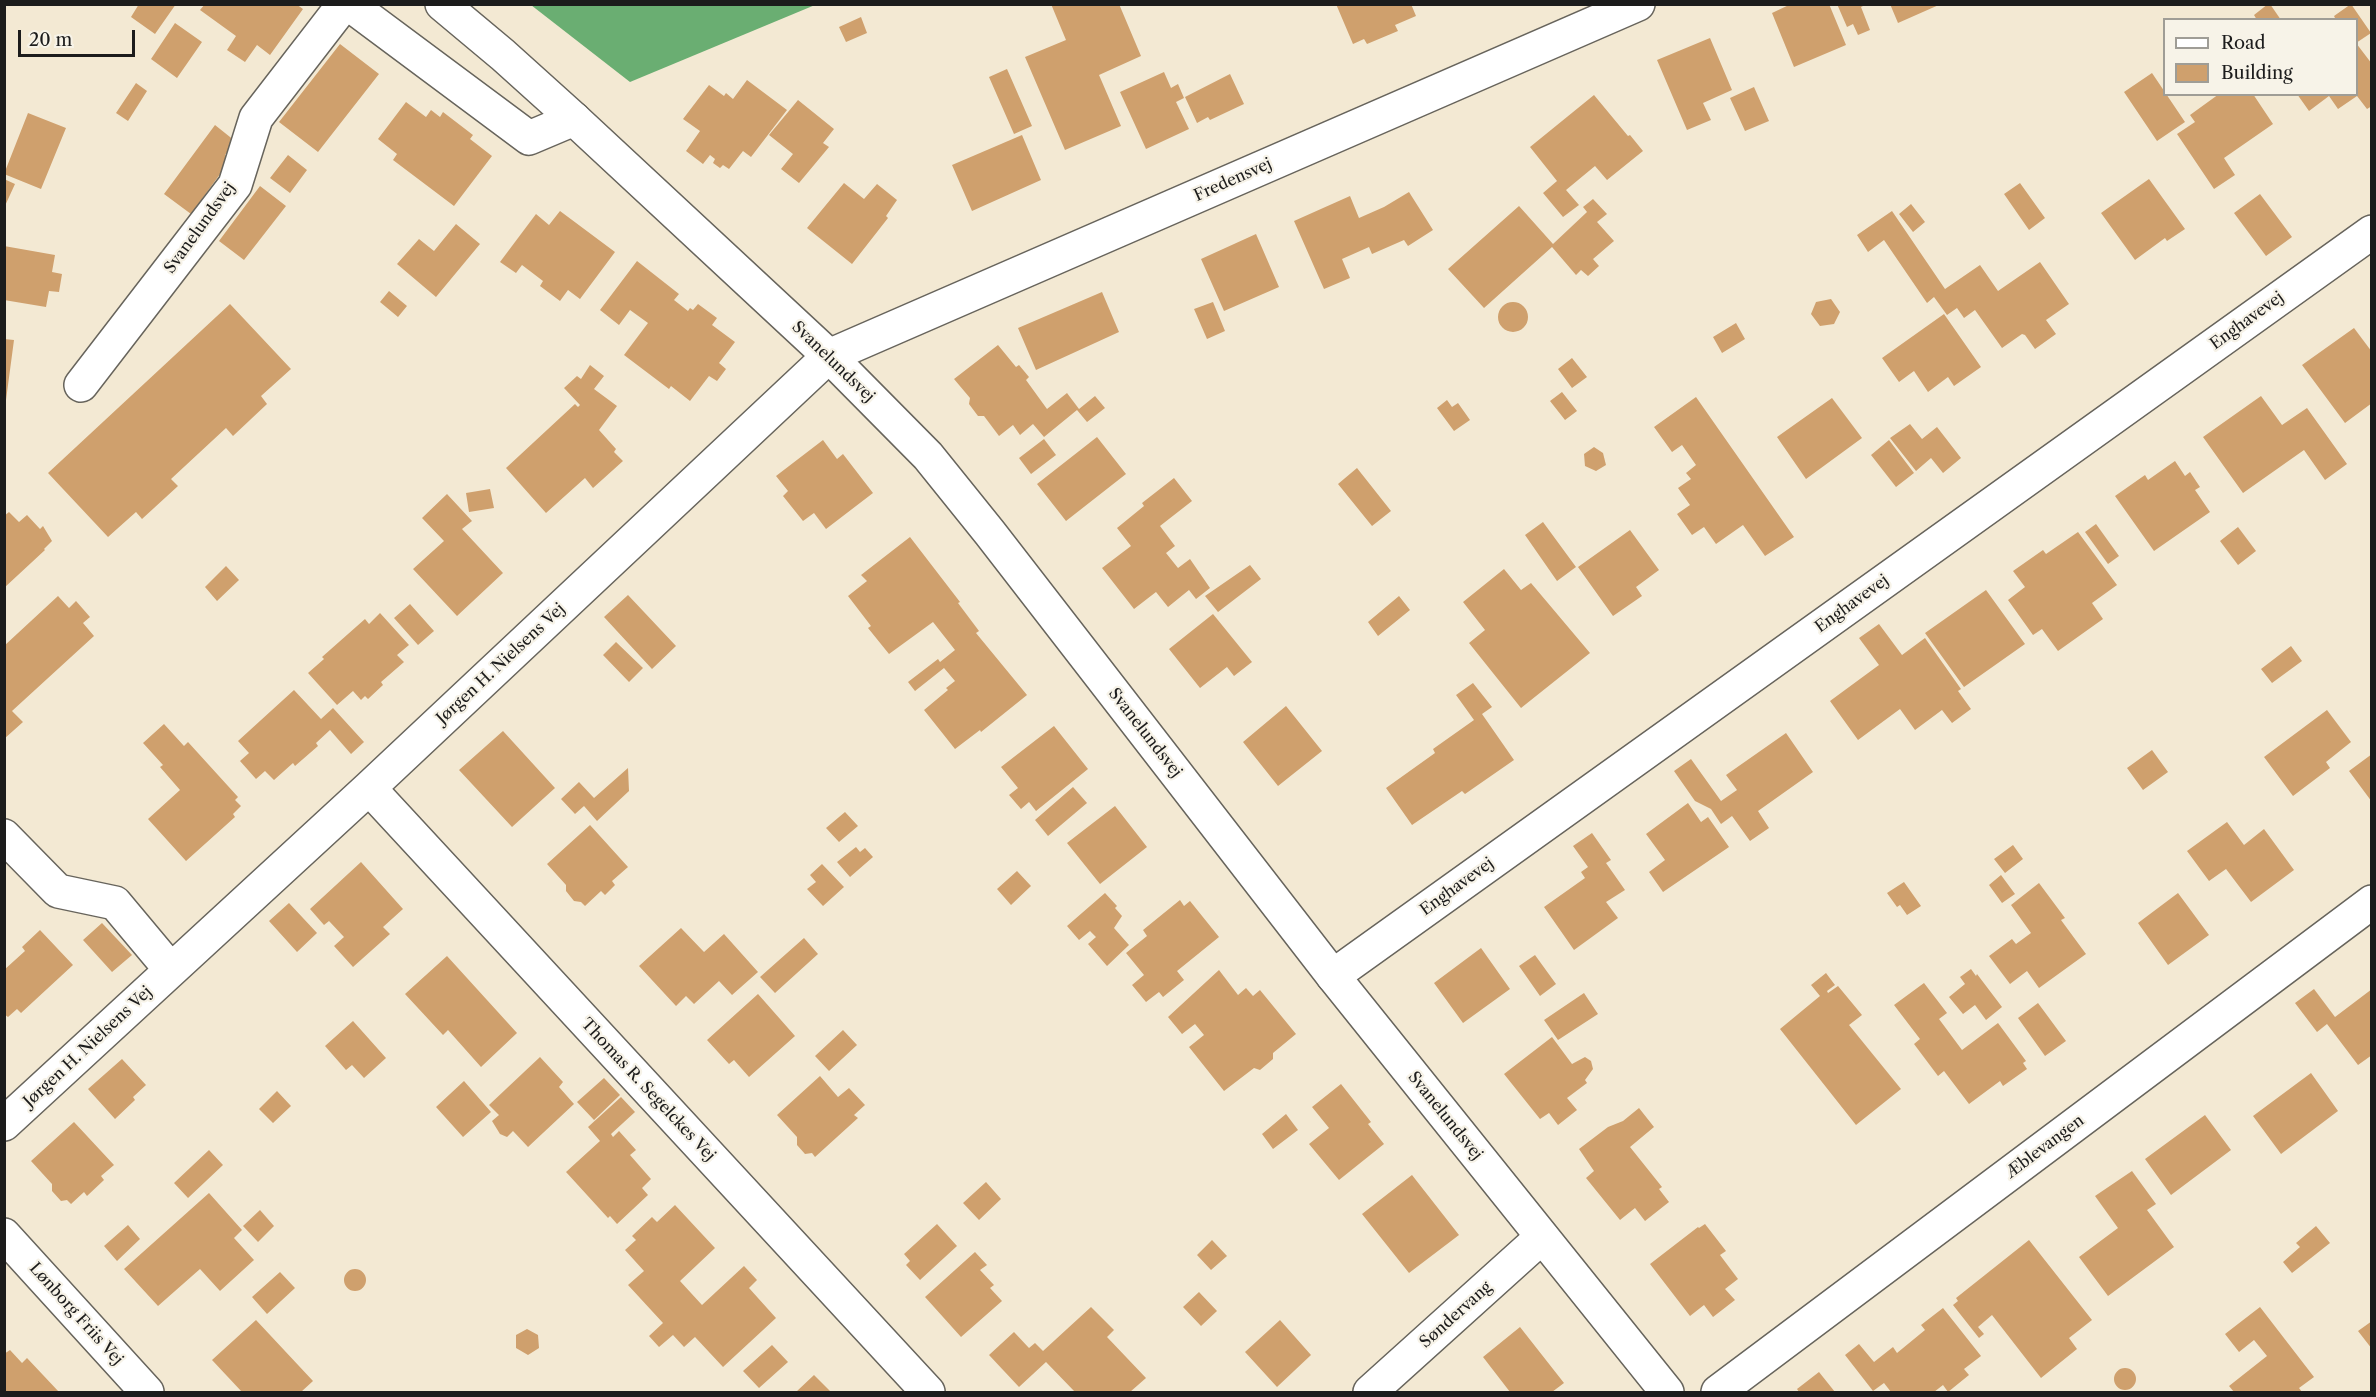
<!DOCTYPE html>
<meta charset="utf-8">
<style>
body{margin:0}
#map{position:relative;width:2376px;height:1397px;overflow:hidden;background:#f3e9d3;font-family:"Libre Caslon Text",serif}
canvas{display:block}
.frame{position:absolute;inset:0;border:6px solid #1c1c1c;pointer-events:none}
.legend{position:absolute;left:2163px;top:18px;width:195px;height:78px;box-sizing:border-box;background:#f7f3e8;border:2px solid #9f9d96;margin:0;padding:8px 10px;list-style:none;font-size:18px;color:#1c1c1c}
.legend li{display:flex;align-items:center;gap:12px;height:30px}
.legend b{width:30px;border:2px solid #9f9d96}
.scale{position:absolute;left:18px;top:30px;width:117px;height:27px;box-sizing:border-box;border:3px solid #1c1c1c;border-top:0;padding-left:8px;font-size:18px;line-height:21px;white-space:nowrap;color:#1c1c1c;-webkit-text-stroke:4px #f7f3e8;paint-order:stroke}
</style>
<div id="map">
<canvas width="2376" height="1397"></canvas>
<div class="frame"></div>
<ul class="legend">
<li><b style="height:8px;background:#fff"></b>Road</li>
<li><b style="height:16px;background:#cfa06d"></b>Building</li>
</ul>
<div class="scale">20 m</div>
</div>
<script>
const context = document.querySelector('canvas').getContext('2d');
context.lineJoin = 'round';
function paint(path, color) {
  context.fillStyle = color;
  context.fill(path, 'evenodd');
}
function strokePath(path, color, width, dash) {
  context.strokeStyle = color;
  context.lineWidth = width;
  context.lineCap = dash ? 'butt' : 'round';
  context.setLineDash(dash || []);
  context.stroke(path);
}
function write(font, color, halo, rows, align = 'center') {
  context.font = font + ' "Libre Caslon Text",serif';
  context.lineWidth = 4.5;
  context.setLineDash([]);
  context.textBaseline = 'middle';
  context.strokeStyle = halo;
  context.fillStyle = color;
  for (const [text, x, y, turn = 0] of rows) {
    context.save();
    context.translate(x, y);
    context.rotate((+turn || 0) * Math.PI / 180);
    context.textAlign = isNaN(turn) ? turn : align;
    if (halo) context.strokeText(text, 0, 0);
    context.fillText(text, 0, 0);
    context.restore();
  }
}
const forest = new Path2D(`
 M531,5H815L630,82Z`);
const building = new Path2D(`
 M139,4H176L155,34L131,17Z
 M205,4H296L303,9L270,55L257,45L245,62L227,50L236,36L200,10Z
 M1051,4H1119L1141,56L1099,75L1121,126L1065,150L1025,57L1066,40Z
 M1336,4H1411L1416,16L1395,25L1398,31L1367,44L1364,39L1353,44Z
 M1791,4H1829L1846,45L1794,67L1772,13Z
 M1837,4H1867L1861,7L1870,30L1858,35L1853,24L1847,27Z
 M1890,4H1941L1898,23Z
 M2268,4H2270L2281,20H2257L2254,15Z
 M2351,4L2371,33L2356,43V20H2336L2334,16Z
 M861,17L867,33L846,42L839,27Z
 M175,23L202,42L177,78L151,59Z
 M1710,38L1732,90L1703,103L1711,120L1687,130L1657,60Z
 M2356,43L2372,64V106L2367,109L2357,96L2338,109L2329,96L2309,111L2297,94H2356Z
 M340,44L379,74L318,152L279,122Z
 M1007,69L1032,126L1014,134L989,77Z
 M1164,72L1171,88L1178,84L1184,98L1176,102L1189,129L1146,149L1120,92Z
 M2152,73L2185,122L2157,141L2124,92Z
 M1230,74L1244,104L1210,120L1208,117L1197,123L1185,97Z
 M747,80L787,110L751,157L743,151L729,169L723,165L720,168L713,163L715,159L710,155L703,164L686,151L700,131L683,119L709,85L724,96L726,93L733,99Z
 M136,83L147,91L128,121L116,113Z
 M1754,87L1769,121L1745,131L1730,98Z
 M2219,94H2253L2273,124L2224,158L2235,175L2214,189L2177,134L2195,122L2190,115Z
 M1594,95L1628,136L1630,135L1643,151L1607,180L1595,166L1566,190L1579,205L1563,217L1543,193L1557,181L1530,147Z
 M798,100L834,129L823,143L829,147L799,183L781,169L793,154L769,135Z
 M406,102L426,117L431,110L440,117L443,112L473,135L470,139L492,156L454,206L393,160L397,154L378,139Z
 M28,113L66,128L41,189L4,174Z
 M215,125L235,141L225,155L231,159L191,214L164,194Z
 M1022,135L1041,180L972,211L952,165Z
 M288,155L307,170L290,193L270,178Z
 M4,179L15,184L4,208Z
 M2149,179L2185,229L2167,241L2165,238L2135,260L2101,213Z
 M844,183L864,199L877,184L897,200L886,216L888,218L852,264L807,228Z
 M2020,183L2045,218L2029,230L2004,194Z
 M260,186L286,206L244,260L219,241Z
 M1409,192L1433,230L1408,246L1404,240L1372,254L1369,247L1342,259L1350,278L1324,289L1294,221L1350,196L1359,218L1384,207Z
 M2260,194L2292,237L2266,256L2234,213Z
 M1593,199L1607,214L1597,222L1614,241L1593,259L1599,266L1588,276L1581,270L1576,275L1552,247L1484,308L1448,269L1519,206L1553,244L1587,212L1583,207Z
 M1911,204L1925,222L1913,232L1899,214Z
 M560,211L615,252L580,299L568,290L560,301L540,286L543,281L522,265L516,273L500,262L536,214L549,225Z
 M1892,211L1945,289L1980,265L1998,291L2040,262L2069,304L2046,320L2056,334L2035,349L2025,335L2022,334L2002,348L1975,310L1964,318L1957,308L1947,315L1934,297L1927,303L1884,240L1868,252L1857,235Z
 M456,224L480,244L436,297L397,264L419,239L434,251Z
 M1256,234L1279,287L1224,311L1201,259Z
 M4,246L55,255L52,272L62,274L59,292L49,291L46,307L4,300Z
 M637,261L679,294L674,300L688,311L690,308L693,310L698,304L717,318L712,325L735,342L719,363L726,369L717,381L709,376L690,401L671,386L669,389L624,355L648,323L630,310L619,325L600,310Z
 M389,291L407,306L398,317L380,302Z
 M1102,292L1119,332L1036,370L1018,328Z
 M1831,299L1840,312L1834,324L1820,326L1811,314L1816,302Z
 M1498 317a15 15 0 1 1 30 0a15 15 0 1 1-30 0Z
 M1213,302L1225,331L1207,339L1194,309Z
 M230,304L291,369L261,396L267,404L233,436L226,428L171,479L178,486L142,519L136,512L108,537L48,473Z
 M1944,314L1981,367L1954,386L1948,377L1928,392L1914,371L1899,382L1882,358Z
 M1736,323L1745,339L1722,353L1713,337Z
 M2354,328L2372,352V403L2345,423L2302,365Z
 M4,339L14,340L6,400L4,399Z
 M998,345L1016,367L1019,365L1029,377L1026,380L1047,409L1067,393L1079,409L1095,396L1105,408L1087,422L1077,410L1044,437L1033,424L1020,435L1013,425L999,436L984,416H978L969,404L970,398L954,379Z
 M1572,358L1587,377L1572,388L1558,369Z
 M590,365L604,376L594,389L617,406L599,430L616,449L614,452L623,461L593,488L585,478L546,513L506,468L575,404L578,407L580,405L564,388L577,376L581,379Z
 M1562,392L1577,411L1565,420L1550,401Z
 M2261,396L2282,425L2307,408L2347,464L2325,480L2304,450L2243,493L2203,437Z
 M1696,397L1794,537L1765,556L1743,525L1716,544L1704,527L1692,535L1677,514L1690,505L1678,488L1691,479L1686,473L1696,465L1682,445L1672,452L1654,427Z
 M1832,398L1862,438L1806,479L1777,437Z
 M1447,400L1452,407L1458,403L1470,420L1454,431L1437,408Z
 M1910,424L1922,439L1937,427L1961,458L1943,473L1931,458L1916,471L1890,438Z
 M1097,437L1126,474L1066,521L1037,484Z
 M1044,439L1056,455L1031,474L1019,458Z
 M823,440L837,459L843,454L873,493L826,529L814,513L803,521L783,496L788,491L776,476Z
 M1889,440L1914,473L1896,487L1871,455Z
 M1594,447L1603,453L1606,465L1596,471L1585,466L1584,454Z
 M2175,461L2185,476L2190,472L2200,487L2195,490L2210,512L2154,551L2115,496L2145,475L2148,480Z
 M1357,468L1391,511L1372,526L1338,484Z
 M1174,478L1192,501L1160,526L1175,546L1166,553L1178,568L1190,559L1210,588L1196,599L1189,590L1168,607L1156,592L1134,609L1102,568L1131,546L1117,528L1144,506L1142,503Z
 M490,489L494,508L469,512L466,493Z
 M447,494L472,521L462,529L503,573L457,616L413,569L444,541L422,518Z
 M9,512L19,522L27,515L40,529L43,526L52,541L44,549L45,550L4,588V516Z
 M1543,522L1576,567L1557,581L1525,535Z
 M2096,524L2119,556L2108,564L2085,532Z
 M2238,527L2256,551L2238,565L2220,541Z
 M1630,530L1659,570L1636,587L1642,596L1613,616L1578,567Z
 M2078,532L2117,585L2092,603L2103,619L2058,651L2042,629L2033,635L2008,600L2025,587L2013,571L2043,550L2046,554Z
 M910,537L960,602L958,603L979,631L976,633L1027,695L981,732L980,730L955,749L924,710L948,690L946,688L955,681L944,668L915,691L908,682L938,659L940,662L955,650L933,622L889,654L868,628L871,626L848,596L867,581L861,575Z
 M1250,565L1261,579L1218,612L1205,596Z
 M226,566L239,580L217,601L205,587Z
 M1504,569L1521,590L1531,583L1590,653L1521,708L1469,643L1485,630L1463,602Z
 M1986,590L2025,644L1964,687L1925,633Z
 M628,595L676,646L652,669L604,617Z
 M58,596L69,608L76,601L90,617L83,623L94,636L12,711L23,722L4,739V646Z
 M1399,596L1410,610L1378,636L1368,622Z
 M410,604L434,631L418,645L394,618Z
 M380,613L409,645L397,655L404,662L381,682L383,685L368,699L365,696L361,700L353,691L337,705L308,673L324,659L322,657L365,619L369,624Z
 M1213,614L1252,662L1234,676L1227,667L1200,688L1169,649Z
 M1879,624L1902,655L1925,638L1961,689L1958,691L1971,709L1952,723L1942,710L1915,730L1900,709L1858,740L1830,701L1879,665L1859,638Z
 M616,642L643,668L629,682L603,655Z
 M2291,646L2302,661L2272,683L2261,669Z
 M1473,683L1492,707L1482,714L1514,760L1465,794L1462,791L1412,825L1386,788L1435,753L1433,749L1474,720L1456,695Z
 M294,690L321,719L333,708L364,742L351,754L330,730L316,743L318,746L295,766L293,763L274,780L265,771L256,779L240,761L249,753L238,741Z
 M1286,706L1322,751L1278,786L1243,742Z
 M2327,710L2351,742L2326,762L2330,768L2293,796L2264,757Z
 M164,724L184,746L188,742L238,797L235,800L241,806L233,814L235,817L186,861L148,819L180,790L160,767L163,765L143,743Z
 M1054,726L1088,769L1036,811L1029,802L1021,809L1009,795L1018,788L1001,767Z
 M503,731L555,788L512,827L459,770Z
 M1786,733L1813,772L1758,811L1769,828L1750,841L1732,816L1721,824L1711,809L1695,801L1674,771L1691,759L1721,801L1737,790L1726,775Z
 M2152,750L2168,772L2143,790L2127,768Z
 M2372,754V802L2349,771Z
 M628,768L629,791L597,821L584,806L575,814L561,799L579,782L594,798Z
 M1073,787L1087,803L1048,836L1035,820Z
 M1688,803L1701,822L1708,817L1729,847L1663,892L1649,872L1665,860L1646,834Z
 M1115,806L1147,847L1100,884L1067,843Z
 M845,812L858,826L839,842L826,828Z
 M2227,822L2244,845L2264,829L2294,870L2251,902L2226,869L2209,881L2187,851Z
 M590,825L628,867L612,881L615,885L605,895L601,891L585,906L581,902L574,901L566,891V885L547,864Z
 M1592,833L1611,860L1606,863L1625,890L1606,902L1618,918L1574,950L1544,907L1585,878L1581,872L1588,867L1573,846Z
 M2013,845L2023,859L2005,873L1994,859Z
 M856,847L860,852L865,848L873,857L850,877L837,862Z
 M361,862L403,909L383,927L390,934L353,967L334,946L344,937L329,921L324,925L310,909Z
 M822,864L844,887L823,906L807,889L816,882L810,875Z
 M1017,871L1031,886L1011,905L997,889Z
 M2001,875L2015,894L2002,903L1989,885Z
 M1904,882L1921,906L1907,915L1900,905L1897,907L1887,893Z
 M2039,883L2065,918L2061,920L2086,954L2039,988L2027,971L2010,984L1989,956L2012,939L2016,944L2031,933L2011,905Z
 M1105,893L1117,906L1115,908L1122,916L1114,928L1129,945L1107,966L1088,944L1096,937L1090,931L1079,940L1067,926Z
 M2178,893L2209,935L2168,965L2138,923Z
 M1180,900L1184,906L1190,901L1219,937L1177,971L1184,980L1163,997L1159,992L1146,1002L1132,985L1144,975L1126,953L1147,936L1143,930Z
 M289,903L317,933L297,952L269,921Z
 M102,923L132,955L112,972L83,940Z
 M681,928L704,952L724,934L758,972L732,995L719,981L694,1004L686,996L676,1006L639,966Z
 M40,930L73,965L21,1013L17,1009L8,1017L4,1014V970L25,951L22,947Z
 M804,938L818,954L775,993L760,977Z
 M1481,948L1510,989L1463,1023L1434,983Z
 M1535,955L1556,984L1540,996L1519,966Z
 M447,956L517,1033L481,1067L448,1030L443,1035L405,994Z
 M1971,969L1976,976L1977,974L2002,1007L1986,1020L1975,1005L1963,1014L1949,997L1965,984L1960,977Z
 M1219,970L1238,995L1246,988L1253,996L1260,990L1296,1034L1273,1053V1059L1260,1070L1254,1068L1224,1091L1189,1047L1204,1035L1195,1024L1182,1034L1168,1017Z
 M1826,973L1835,985L1827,991L1828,993L1838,986L1862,1015L1849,1025L1901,1089L1856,1125L1780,1029L1820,996L1811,985Z
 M1924,983L1947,1013L1939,1019L1962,1050L1998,1023L2026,1061L2023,1063L2027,1069L2003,1086L2000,1081L1969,1104L1944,1071L1938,1076L1914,1044L1920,1039L1894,1005Z
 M2314,989L2335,1017L2372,989V1055L2358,1065L2327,1024L2317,1032L2295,1003Z
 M1584,993L1598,1014L1558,1040L1544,1020Z
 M758,994L795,1036L749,1077L734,1060L729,1064L707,1040Z
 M2038,1003L2066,1041L2045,1056L2018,1018Z
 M353,1021L386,1058L364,1078L352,1065L346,1070L325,1046Z
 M843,1030L857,1045L829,1071L815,1056Z
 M1552,1037L1572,1064L1585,1057L1591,1061L1593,1069L1585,1080L1587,1083L1567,1098L1577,1110L1558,1125L1549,1113L1540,1119L1504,1074Z
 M540,1057L563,1082L559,1087L574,1104L528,1147L513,1131L507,1137L500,1134L492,1121L499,1115L489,1105Z
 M122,1059L146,1085L133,1097L135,1100L115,1119L88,1089Z
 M2311,1073L2338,1111L2281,1154L2253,1116Z
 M820,1076L838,1097L849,1088L865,1105L854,1115L858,1118L815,1157L812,1153L805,1154L797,1145V1137L777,1115Z
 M604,1078L620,1095L594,1120L577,1102Z
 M464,1081L491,1112L463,1137L436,1107Z
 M1341,1084L1371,1122L1368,1124L1384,1144L1339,1180L1309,1144L1329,1128L1312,1107Z
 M277,1091L291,1106L273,1123L259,1109Z
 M621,1097L635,1112L611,1134L613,1137L619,1131L636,1150L630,1155L651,1179L642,1188L648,1195L617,1224L610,1216L608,1218L566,1172L600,1141L588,1127Z
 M1639,1108L1654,1127L1630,1147L1662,1187L1659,1189L1669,1202L1645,1221L1635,1208L1620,1220L1586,1178L1594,1171L1579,1149L1608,1127L1623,1121Z
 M1286,1114L1298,1130L1273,1149L1262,1134Z
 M2205,1115L2231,1150L2171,1195L2145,1159Z
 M74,1122L114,1165L101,1176L104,1180L87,1196L84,1192L71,1204L67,1200L61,1201L52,1191V1184L31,1161Z
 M209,1150L223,1165L188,1198L174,1183Z
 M2132,1171L2156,1204L2147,1210L2174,1247L2108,1296L2079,1257L2118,1228L2095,1196Z
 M1412,1175L1459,1235L1409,1273L1362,1214Z
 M986,1182L1001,1199L979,1220L963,1203Z
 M209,1193L242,1230L234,1238L254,1260L220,1291L200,1269L158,1306L124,1269Z
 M675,1205L715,1248L680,1281L702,1305L744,1266L757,1280L749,1288L776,1318L723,1367L695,1337L684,1347L673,1335L659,1347L649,1336L663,1323L628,1285L644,1271L625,1250L636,1240L632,1236L652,1217L657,1222Z
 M260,1210L274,1226L258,1242L243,1226Z
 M937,1224L957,1246L920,1280L906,1265L910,1261L904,1254Z
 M1705,1224L1726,1251L1720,1255L1738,1279L1725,1289L1735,1300L1713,1317L1704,1305L1690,1316L1650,1264L1698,1227L1699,1228Z
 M128,1225L140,1239L117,1261L104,1246Z
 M2316,1226L2330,1243L2292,1273L2283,1262L2300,1247L2296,1243Z
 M1212,1240L1227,1256L1211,1270L1197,1255Z
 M2029,1240L2092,1320L2069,1338L2077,1349L2041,1378L1992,1315L1978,1327L1984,1334L1979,1338L1953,1305L1958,1301L1956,1298Z
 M975,1252L987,1265L980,1270L994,1285L990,1288L1002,1301L961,1337L925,1297Z
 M344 1280a11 11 0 1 1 22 0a11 11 0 1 1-22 0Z
 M280,1272L295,1288L267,1314L252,1297Z
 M1199,1292L1217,1311L1201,1326L1183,1307Z
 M1091,1307L1114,1330L1107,1337L1146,1378L1130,1392H1075L1046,1362L1019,1387L989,1355L1014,1332L1029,1348L1035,1343L1043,1351Z
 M2260,1307L2314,1377L2299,1388L2302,1392H2234L2229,1386L2267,1356L2254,1340L2239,1352L2225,1334Z
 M1943,1308L1981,1356L1964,1369L1969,1375L1948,1392L1943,1385L1934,1392H1891L1884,1383L1873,1391L1845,1355L1859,1344L1874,1362L1893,1347L1897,1353L1925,1330L1921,1325Z
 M256,1320L313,1381L301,1392H242L212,1360Z
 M1280,1320L1311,1355L1277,1387L1245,1352Z
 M2372,1321V1349L2358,1331Z
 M1520,1327L1564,1383L1552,1392H1510L1483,1357Z
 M527,1329L538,1335L539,1348L528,1355L516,1348V1335Z
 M772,1345L788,1362L759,1388L743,1371Z
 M10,1350L22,1363L27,1358L59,1392H4V1354Z
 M2114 1379a11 11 0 1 1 22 0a11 11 0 1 1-22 0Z
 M1819,1372L1835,1392H1799L1797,1389Z
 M814,1375L831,1392H796Z`);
const minor = new Path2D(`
 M349,4L529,138L574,119
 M81,385L235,185L256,118L344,4
 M369,788L928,1392
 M4,836L58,891L115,903L171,970
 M1333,976L2372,232
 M4,1124L369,788L829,356L1638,4
 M4,1235L147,1392
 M1370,1392L1542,1237
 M1718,1392L2372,902`);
const tertiary = new Path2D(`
 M442,4L503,55L574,119L829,356L928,456L990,533L1333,976L1667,1392`);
const streetNames = [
 ["Fredensvej",1233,180,-24],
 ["Svanelundsvej",200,228,-54],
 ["Enghavevej",2247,321,-36],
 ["Svanelundsvej",833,362,44],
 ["Enghavevej",1852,604,-36],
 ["Jørgen H. Nielsens Vej",501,664,-43],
 ["Svanelundsvej",1145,733,52],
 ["Enghavevej",1457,887,-36],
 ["Jørgen H. Nielsens Vej",88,1047,-43],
 ["Thomas R. Segelckes Vej",648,1090,47],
 ["Svanelundsvej",1445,1116,51],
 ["Æblevangen",2045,1147,-37],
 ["Lønborg Friis Vej",76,1314,48],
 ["Søndervang",1456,1315,-42]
];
paint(forest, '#6aae72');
paint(building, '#cfa06d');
strokePath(minor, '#67645c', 36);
strokePath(tertiary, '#67645c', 36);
strokePath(minor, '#fff', 33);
strokePath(tertiary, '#fff', 33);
write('16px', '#1c1c1c', '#f7f3e8', streetNames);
</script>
